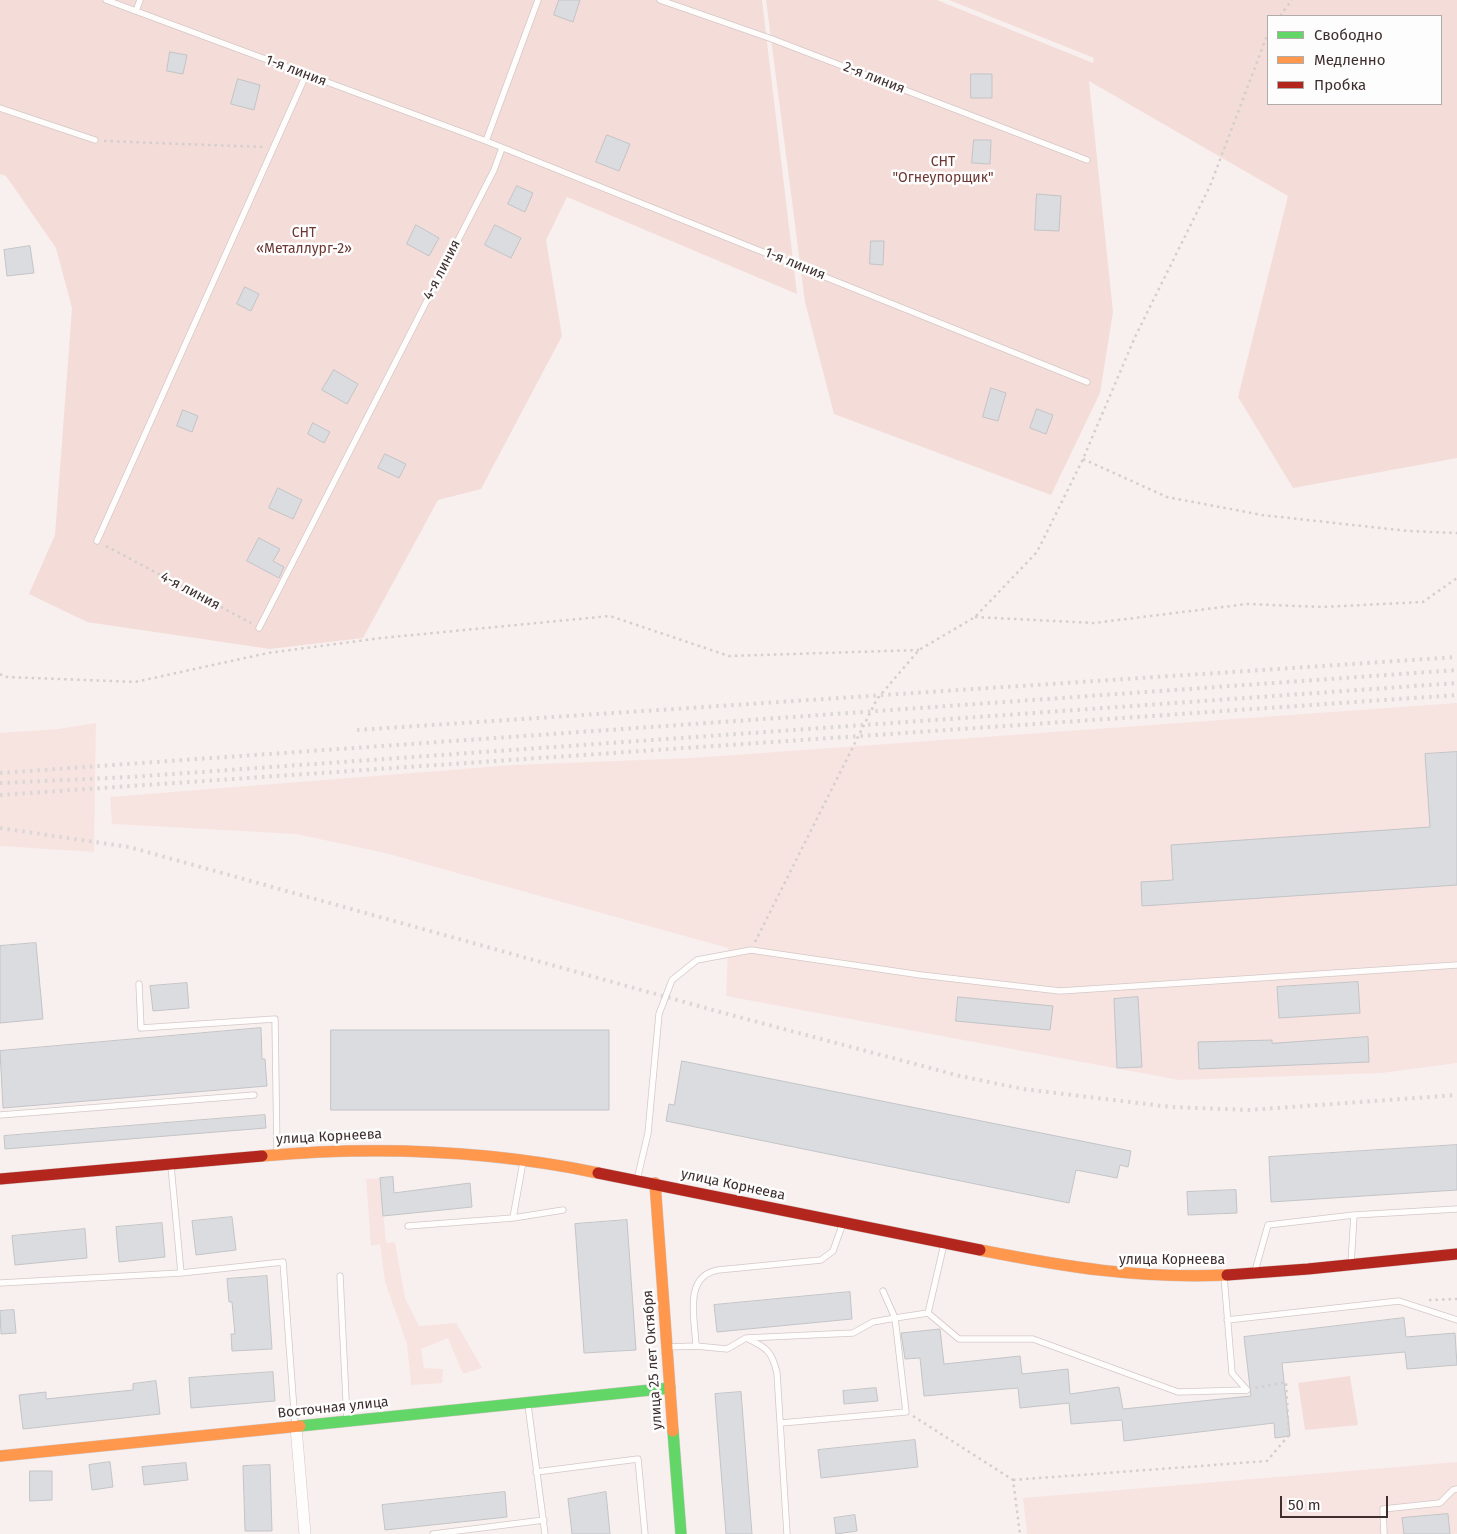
<!DOCTYPE html>
<meta charset="utf-8">
<style>
body{margin:0}
#map{position:relative;width:1457px;height:1534px;overflow:hidden;background:#f8f0ee;font-family:"Fira Sans",sans-serif}
canvas{display:block}
.legend{position:absolute;left:1267px;top:15px;width:175px;height:90px;box-sizing:border-box;background:#fdfdfd;border:1px solid #b1abaa;margin:0;padding:6px 9px;list-style:none;font-size:15px;color:#3e2f2e}
.legend li{display:flex;align-items:center;gap:10px;height:25px}
.legend b{width:25px;border:1px solid #b1abaa}
.scale{position:absolute;left:1280px;top:1496px;width:108px;height:22px;box-sizing:border-box;border:2px solid #3e2f2e;border-top:0;padding-left:6px;font-size:15px;line-height:18px;white-space:nowrap;color:#3e2f2e;-webkit-text-stroke:4px #fdfdfd;paint-order:stroke}
</style>
<div id="map">
<canvas width="1457" height="1534"></canvas>
<ul class="legend">
<li><b style="height:6px;background:#63d668"></b>Свободно</li>
<li><b style="height:6px;background:#ff974d"></b>Медленно</li>
<li><b style="height:6px;background:#b3261e"></b>Пробка</li>
</ul>
<div class="scale">50 m</div>
</div>
<script>
const context = document.querySelector('canvas').getContext('2d');
context.lineJoin = 'round';
function paint(path, color) {
  context.fillStyle = color;
  context.fill(path, 'evenodd');
}
function strokePath(path, color, width, dash) {
  context.strokeStyle = color;
  context.lineWidth = width;
  context.lineCap = dash ? 'butt' : 'round';
  context.setLineDash(dash || []);
  context.stroke(path);
}
function write(font, color, halo, rows, align = 'center') {
  context.font = font + ' "Fira Sans",sans-serif';
  context.lineWidth = 5;
  context.setLineDash([]);
  context.textBaseline = 'middle';
  context.strokeStyle = halo;
  context.fillStyle = color;
  for (const [text, x, y, turn = 0] of rows) {
    context.save();
    context.translate(x, y);
    context.rotate((+turn || 0) * Math.PI / 180);
    context.textAlign = isNaN(turn) ? turn : align;
    if (halo) context.strokeText(text, 0, 0);
    context.fillText(text, 0, 0);
    context.restore();
  }
}
const built = new Path2D(`
 M1457,703V1063L1382,1073L1179,1080L726,996L728,948L385,853L296,834L112,824L110,797L513,765L692,758Z
 M96,723L94,852L0,846V733L58,729Z
 M380,1178L386,1243L395,1242L405,1298L419,1326L456,1323L482,1368L463,1374L448,1338L421,1349L424,1368L443,1369L442,1383L411,1385L407,1344L385,1282L380,1244L371,1246L366,1179Z
 M1457,1462V1534H1027L1023,1498Z`);
const green = new Path2D(`
 M0,0H762L797,294L567,197L546,240L562,336L481,489L438,500L363,638L270,649L87,622L29,594L55,535L72,308L56,248L6,176L0,174Z
 M766,0H937L1093,63L1094,58L949,0H1457V458L1293,488L1238,397L1288,196L1089,81L1113,312L1100,393L1051,495L834,414L805,302ZM1268,16H1441V104H1268Z
 M1350,1376L1358,1425L1305,1430L1298,1383Z`);
const building = new Path2D(`
 M559,0H580L573,22L554,15Z
 M170,52L187,55L183,74L167,71Z
 M971,74H992V98H971Z
 M238,79L260,85L254,110L231,104Z
 M607,135L630,144L619,171L596,162Z
 M974,140H991L990,164L972,163Z
 M517,186L533,193L525,212L508,204Z
 M1037,194L1061,196L1059,231L1035,230Z
 M416,225L439,238L429,256L407,244Z
 M495,225L521,238L511,258L485,245Z
 M871,241H884L883,265L870,264Z
 M30,246L34,273L7,276L4,250Z
 M245,287L259,294L251,311L237,304Z
 M334,370L358,384L347,404L322,390Z
 M991,388L1006,393L998,421L983,417Z
 M1037,409L1053,415L1046,434L1030,428Z
 M183,410L198,416L192,432L177,426Z
 M313,423L330,432L324,443L308,434Z
 M385,454L406,464L399,478L378,468Z
 M278,488L302,500L293,519L269,508Z
 M259,538L280,549L273,561L284,567L279,578L247,561Z
 M1457,752V885L1142,906L1141,882L1173,880L1171,845L1430,827L1425,754Z
 M36,943L43,1019L0,1023V946Z
 M1358,982L1360,1013L1279,1018L1277,987Z
 M187,983L189,1008L153,1011L150,986Z
 M958,997L1053,1006L1050,1030L956,1021Z
 M1138,997L1142,1067L1117,1068L1114,999Z
 M261,1028L262,1059H265L267,1086L3,1108L0,1051Z
 M331,1030H609V1110H331Z
 M1368,1037L1369,1062L1199,1069L1198,1042L1272,1040V1043Z
 M682,1061L1131,1151L1128,1167L1120,1165L1117,1178L1076,1170L1069,1203L666,1121L669,1104L674,1105Z
 M265,1115L266,1128L5,1149L4,1136Z
 M1457,1145V1190L1271,1202L1269,1157Z
 M393,1177L394,1193L470,1183L472,1207L383,1216L380,1178Z
 M1236,1190L1237,1213L1188,1215L1187,1192Z
 M232,1217L236,1250L196,1255L192,1221Z
 M627,1220L636,1350L584,1353L575,1224Z
 M162,1223L165,1257L119,1262L116,1227Z
 M85,1229L87,1258L15,1265L12,1236Z
 M267,1276L272,1349L232,1351L231,1334H235L232,1302H229L227,1279Z
 M850,1292L852,1319L717,1332L714,1305Z
 M14,1310L16,1333L1,1334L0,1311Z
 M1404,1318L1406,1337L1455,1333L1457,1365L1407,1369L1405,1352L1282,1363L1290,1436L1275,1438L1274,1423L1124,1441L1122,1420L1071,1424L1069,1403L1020,1408L1018,1388L924,1396L920,1358L905,1359L901,1333L940,1329L944,1364L1020,1356L1022,1374L1068,1369L1070,1394L1119,1387L1123,1409L1251,1396L1244,1337Z
 M273,1372L275,1401L191,1408L189,1378Z
 M156,1381L160,1414L23,1429L19,1395L46,1392V1399L133,1390V1384Z
 M876,1388L878,1401L844,1404L843,1391Z
 M741,1392L752,1534H726L715,1394Z
 M915,1440L918,1467L821,1478L818,1450Z
 M110,1462L113,1487L92,1490L89,1465Z
 M186,1463L188,1480L144,1485L142,1467Z
 M270,1465L272,1531H245L243,1466Z
 M30,1471H52V1500L30,1501Z
 M505,1492L507,1517L385,1530L382,1505Z
 M606,1492L610,1534H572L568,1499Z
 M1448,1514L1450,1534H1404L1402,1518Z
 M855,1515L857,1531L836,1534L834,1518Z`);
const path = new Path2D(`
 M1280,16L1292,0
 M104,141L264,147
 M1083,459L1167,497L1262,515L1408,531L1457,533
 M106,546L251,623
 M975,617L1094,623L1247,604L1322,607L1423,602L1457,578
 M0,674L5,677L135,682L268,653L381,638L610,616L729,656L919,650
 M755,942L877,699L919,650L975,617L1037,552L1083,459L1135,337L1210,186L1268,33
 M1429,1300L1457,1299
 M913,1416L1013,1480L1020,1534
 M1013,1480L1267,1461L1289,1435L1286,1382L1255,1388`);
const lane = new Path2D(`
 M106,0L486,141L1087,382
 M660,0L772,39L1087,160
 M136,11L140,0
 M0,108L95,140
 M486,141L538,0
 M97,541L306,75
 M259,628L494,170L502,148
 M139,984L141,1028L275,1019L277,1152
 M0,1115L254,1095
 M171,1166L181,1273
 M637,1180L648,1133L659,1014L672,980L697,960L751,950L921,975L1060,991L1457,965
 M1354,1215L1457,1209
 M513,1218L563,1210
 M408,1226L513,1218L523,1162
 M944,1244L928,1313L959,1339H1033L1178,1392L1247,1390
 M1255,1271L1268,1225L1354,1215L1351,1264
 M340,1276L347,1420
 M1224,1276L1232,1373L1247,1390
 M0,1283L181,1273L283,1262L295,1424
 M883,1291L895,1318L928,1313
 M1227,1320L1399,1301L1457,1320
 M746,1338L853,1333L873,1322L895,1318L906,1412L781,1423
 M696,1346L727,1349L746,1338C766,1347 772,1351 777,1373L787,1534
 M669,1347L696,1346C695,1319 683,1276 718,1270L821,1260L833,1251L843,1223
 M528,1405L545,1534
 M536,1472L638,1459L645,1534
 M433,1534L544,1520
 M1384,1534L1383,1509L1440,1503L1453,1490L1457,1489`);
const street = new Path2D(`
 M296,1427L305,1534`);
const fast = new Path2D(`
 M300,1426L670,1388
 M673,1431L681,1534`);
const slow = new Path2D(`
 M262,1156C374,1146 487,1150 598,1173
 M655,1183L673,1431
 M980,1250C1066,1267 1139,1279 1227,1275
 M0,1456L300,1426`);
const jam = new Path2D(`
 M598,1173L980,1250
 M0,1179L262,1156
 M1227,1275L1308,1269L1457,1254`);
const rail = new Path2D(`
 M357,730L1457,657
 M0,773L1457,670
 M0,783L130,777L1457,683
 M0,795L1457,695
 M0,828L129,847L720,1012L960,1076L1023,1089L1171,1107L1249,1110L1457,1095`);
const streetNames = [
 ["1-я линия",296,71,21],
 ["2-я линия",874,78,21],
 ["1-я линия",795,264,22],
 ["4-я линия",442,270,-63],
 ["4-я линия",190,591,28],
 ["улица Корнеева",329,1137,-3],
 ["улица Корнеева",733,1185,12],
 ["улица Корнеева",1172,1260],
 ["улица 25 лет Октября",653,1360,-94],
 ["Восточная улица",333,1408,-6]
];
const parkNames = [
 ["СНТ",943,162],
 ["\"Огнеупорщик\"",943,178],
 ["СНТ",304,233],
 ["«Металлург-2»",304,249]
];
paint(built, '#f7e4e1');
paint(green, '#f4dcd8');
paint(building, '#dadce0');
strokePath(building, '#c3c4c7', 1);
strokePath(lane, '#d3c8c7', 7);
strokePath(street, '#d3c8c7', 12);
strokePath(fast, '#d3c8c7', 12);
strokePath(slow, '#d3c8c7', 12);
strokePath(jam, '#d3c8c7', 12);
strokePath(path, '#d4cece', 2.5, [2.5, 4]);
strokePath(lane, '#fefdfc', 5.5);
strokePath(street, '#fefdfc', 11);
strokePath(fast, '#63d668', 11);
strokePath(slow, '#ff974d', 11);
strokePath(jam, '#b3261e', 11);
strokePath(rail, '#dad7d6', 4, [2.5, 5]);
write('14px', '#3e2f2e', '#fdfdfd', streetNames);
write('14px', '#6c3732', '#fdfdfd', parkNames);
</script>
